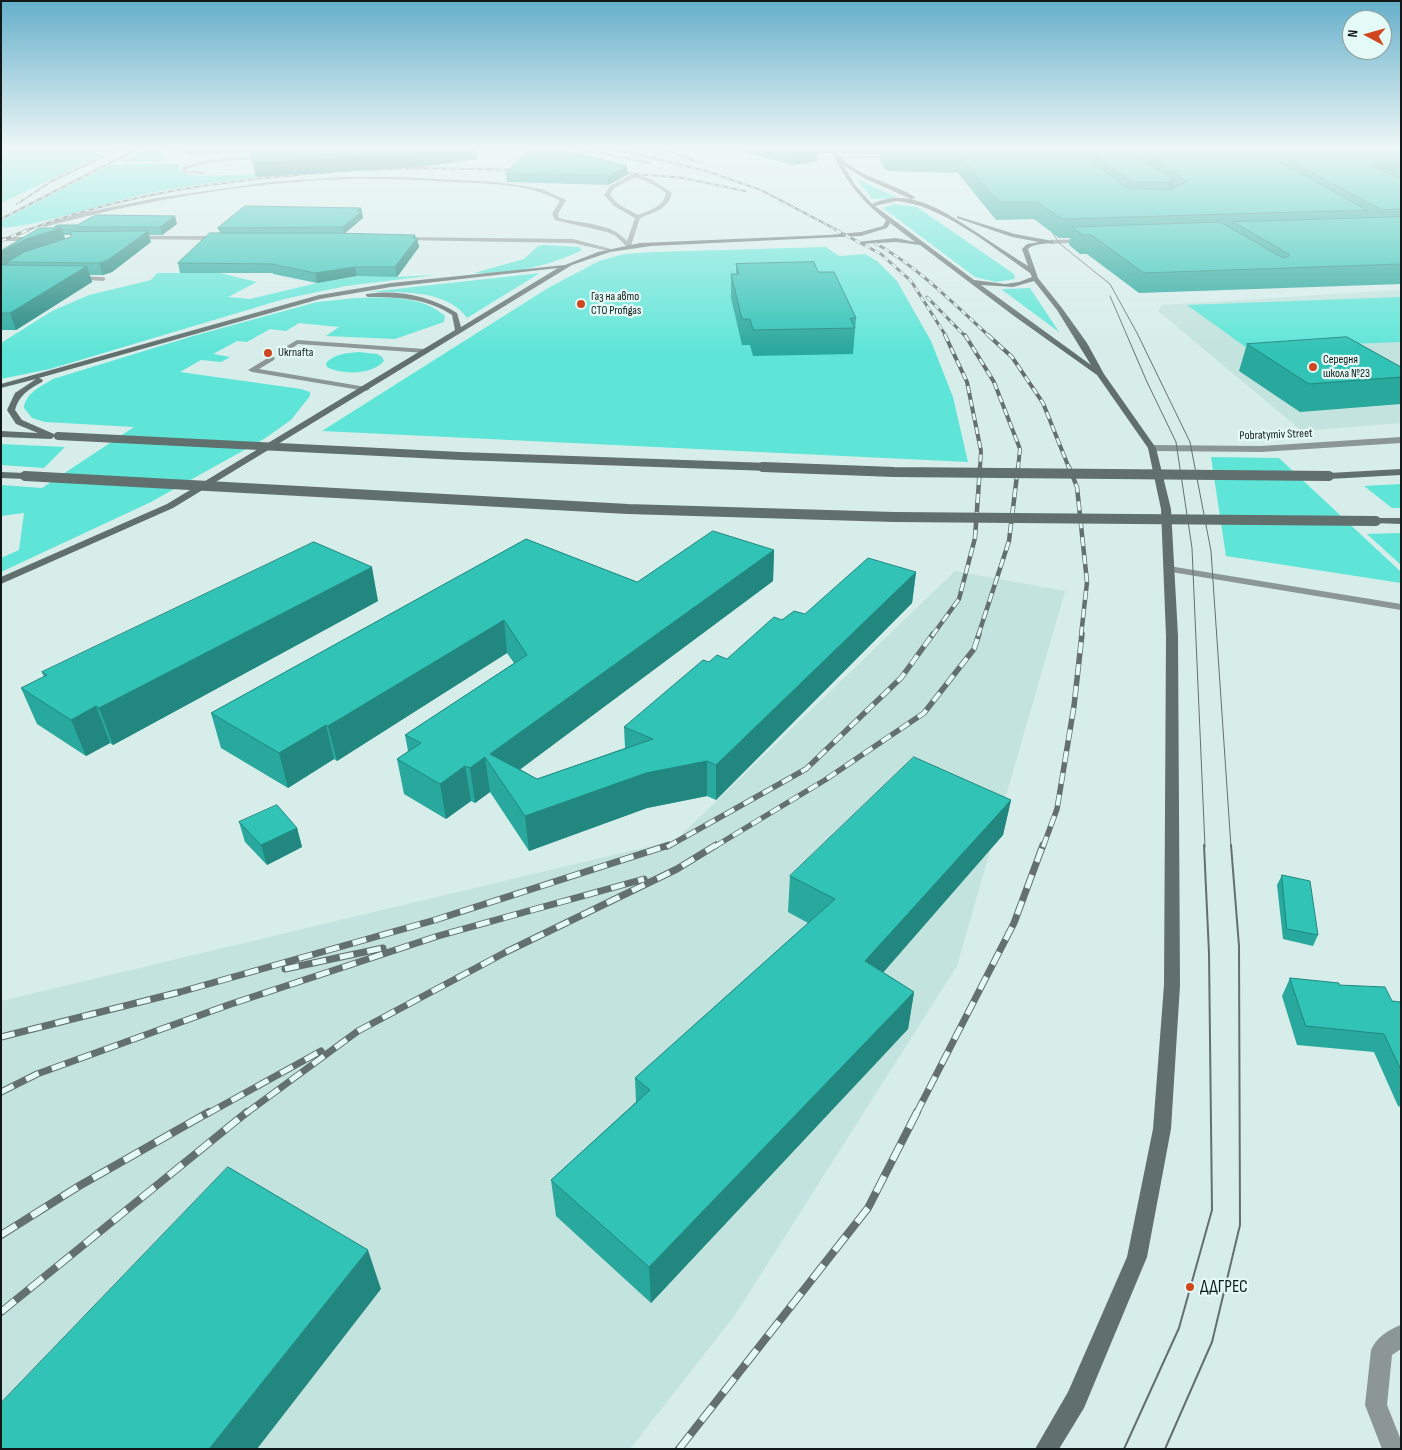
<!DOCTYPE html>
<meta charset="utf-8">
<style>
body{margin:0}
#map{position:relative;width:1402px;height:1450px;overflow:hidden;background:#d7edea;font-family:"Sofia Sans Condensed",sans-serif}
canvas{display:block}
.frame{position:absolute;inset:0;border:2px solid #111918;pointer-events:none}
.north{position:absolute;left:1342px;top:10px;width:50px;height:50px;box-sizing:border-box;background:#e4faf7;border:1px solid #90a09e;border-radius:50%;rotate:276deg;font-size:14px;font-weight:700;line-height:20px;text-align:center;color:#111918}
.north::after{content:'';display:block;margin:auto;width:18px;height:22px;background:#cf461f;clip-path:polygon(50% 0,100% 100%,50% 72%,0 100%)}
</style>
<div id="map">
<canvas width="1402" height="1450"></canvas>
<div class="frame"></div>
<div class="north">N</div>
</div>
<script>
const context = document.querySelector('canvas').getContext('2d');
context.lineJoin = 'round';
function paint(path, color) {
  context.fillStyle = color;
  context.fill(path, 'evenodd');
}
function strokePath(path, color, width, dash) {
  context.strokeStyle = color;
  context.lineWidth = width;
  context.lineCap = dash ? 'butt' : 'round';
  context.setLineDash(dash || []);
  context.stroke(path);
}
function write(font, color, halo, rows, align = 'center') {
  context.font = font + ' "Sofia Sans Condensed",sans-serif';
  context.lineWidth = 4.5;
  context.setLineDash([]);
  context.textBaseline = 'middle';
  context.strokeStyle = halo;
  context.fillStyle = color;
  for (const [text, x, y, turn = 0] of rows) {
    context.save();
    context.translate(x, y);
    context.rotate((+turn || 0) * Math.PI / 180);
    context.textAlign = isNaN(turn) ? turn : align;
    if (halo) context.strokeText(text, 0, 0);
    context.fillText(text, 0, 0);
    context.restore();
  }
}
const built = new Path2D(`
 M1398,290L1401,291V423L1302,431L1158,311L1162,305Z
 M955,571L1065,591L957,966L735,1315L630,1449H1V1001L676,840Z`);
const green = new Path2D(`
 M1,148H116L1,203Z
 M146,148H167L164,150L163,161L122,162Z
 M173,163L179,165L181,173L199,176L294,173C246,179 198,183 150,193C101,203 51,224 1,228V221L110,165Z
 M857,179L898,198L872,199Z
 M894,204L917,207L1014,274L1015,279L996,282L975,277L883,208Z
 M544,245L579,247L582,250C550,266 509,275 474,273L524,259L538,246Z
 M826,247L839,256L865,254L877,261L897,281L931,341L953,397L968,462L322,431L548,288L599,261L624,254L653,252Z
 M213,269L220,273L257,282L228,297L250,299L317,283L379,273L396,277L435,275L346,286L284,299L50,369L1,379V343L52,311L89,295L151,280L157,273H209Z
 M540,273L467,318C447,289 400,292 369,292Z
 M1030,288L1059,332L1001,289Z
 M1400,297L1401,342L1247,348L1187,305Z
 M356,298C386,297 422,295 445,316L444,322L395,339L326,336L339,327L299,323L286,331L270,329L247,342L237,341L213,354L230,357L221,362L201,360L180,372L301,389L310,392V396L291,420L264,439L151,502L1,572V558L19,550L24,513L1,516V485L42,488L134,427L45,422L32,418L24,408C25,393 42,386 53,379L193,336L317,302Z
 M358,352L377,354L382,357L384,361C372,375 342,375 327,367L326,363C334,354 347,353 358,352Z
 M1,444L65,447L44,468L1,465Z
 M1211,457L1279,458L1401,572V583L1226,556Z
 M1401,484V508H1392L1364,486Z
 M1401,533V565L1367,534Z`);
const service = new Path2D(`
 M912,148H919L885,157L836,158L885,155Z
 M74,276L103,277L106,279L103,281L72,279L71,278Z
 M297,340L425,349L429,351L425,353L298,344L287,352L280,350Z
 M271,356L275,358L274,360L259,369L366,387L370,389L366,391L252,372L248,370Z
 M1401,1325V1349L1392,1355L1387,1405L1401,1440V1449H1382L1365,1405L1371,1350C1376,1338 1389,1329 1401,1325Z`);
const minor = new Path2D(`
 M268,156L270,158L208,162L186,169V171L206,172L204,174L182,172V167L208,160Z
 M611,166L651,179L672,193C668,209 655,212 640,218L631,246L628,248L616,236L607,232L555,220L552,214L560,201C528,183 489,184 453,182C416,180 380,178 343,179C243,183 141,201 44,227L41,225L82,213L157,198L269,182L343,177H399L497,182L542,189L566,200L558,214L559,218C582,224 610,222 627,241L635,218L614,206L604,195L610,186L631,175L609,168ZM636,177L654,185L666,193C663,207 651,210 638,215L618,204L610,195L614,188Z
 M1086,239L1088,242L1051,244L1048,242L1051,240Z
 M1401,437V443L1261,452L1152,451L1148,448L1152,445L1261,446Z
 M1169,566L1401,604V610L1165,571L1164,569Z`);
const tertiary = new Path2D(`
 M134,236H221L224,238L221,240L132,239Z
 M1,237H36L39,239L36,241H1Z
 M399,237L573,239L611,249L608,251L573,243L401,240Z`);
const secondary = new Path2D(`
 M830,148H834C850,177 890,180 916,198L911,199L866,179L843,165L855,185L872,204C909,186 945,212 976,232C993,243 1010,255 1028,266L1022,249L1027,244L1039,242L1012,237L957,218V216L1015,234L1053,241V243C1046,244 1034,243 1028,249L1038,278L1062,308L1087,343L1104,374L1156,448L1171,509L1178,636L1180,985L1171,1129L1147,1257L1084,1408L1059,1449H1035L1068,1392L1127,1257L1153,1129L1164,985L1166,636L1161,509L1148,448L1097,375L1014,316L920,245L896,242L859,244L856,242L896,238L915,242L890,223L887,228L861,236L651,246L610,252L572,265L173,508L1,584V577L167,504L455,330L452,315C426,298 398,297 368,297L366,296V294C397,289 431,296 457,313L461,327L558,268L391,287L320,299L39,378L43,380L42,382C29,389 19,395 15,410L22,420L54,434L55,436L51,439L1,437V431L38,433L16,424L7,410L15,393L36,379L1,388V384L319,295L391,283L565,265L598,252L640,243L828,235L861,232L883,226L886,220C858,198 845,179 830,148ZM896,201C941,204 993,248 1030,273L1032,277L1019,282L1005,284L974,280L875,206ZM1034,281L1057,310L1091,365L981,285L1013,287Z
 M1401,469V475L1329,479L1324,476L1329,473Z
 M1,472L25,473L30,476L25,479L1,478Z
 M1376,518H1401V524L1373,523L1371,521Z`);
const tramFar1 = new Path2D(`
 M1046,223L1060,244L1110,284L1137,333L1190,442L1211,551L1231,847
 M1110,296L1147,382L1176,442L1192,548L1205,847`);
const tram = new Path2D(`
 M1124,1449L1179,1328L1212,1210L1209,953L1204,845
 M1165,1449L1212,1342L1240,1225L1239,946L1231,845`);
const railFar6 = new Path2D(`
 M577,148L649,163
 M612,148L706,171L761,190L839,231
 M661,148L700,163
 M365,170L414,168L522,170
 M612,172L683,178L745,191
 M17,204L52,181L120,148
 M1,219L139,148
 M25,231C125,193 226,180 332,172`);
const railFar5 = new Path2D(`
 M836,230L881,254L911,281L946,336
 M1,241L28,230
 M875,243C918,267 953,303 989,336
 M927,297L965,336`);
const railFar4 = new Path2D(`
 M945,335L967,382L981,451L980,468
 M965,335L994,382L1020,449L1018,468
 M988,335L1012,357L1043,403L1069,468`);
const railFar3 = new Path2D(`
 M1069,467L1077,487L1087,582L1081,636
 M932,636L959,599L975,538L980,467
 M978,636L1009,541L1018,467`);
const railFar2 = new Path2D(`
 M667,847L806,769L901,678L933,634
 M714,847L825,780L924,713L974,649L979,634
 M1043,847L1057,809L1074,706L1082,634`);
const railFar1 = new Path2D(`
 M285,969L383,948
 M1,1037L180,992L435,920L669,845
 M1,1092L37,1074L231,1004L438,936L644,879
 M207,1114L321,1051
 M245,1114L358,1031L506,952L677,869L716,845
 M916,1114L1014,923L1043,845`);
const rail = new Path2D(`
 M1,1235L79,1186L209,1112
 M1,1312L247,1112
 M679,1449L868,1208L917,1112`);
const secondaryBridgeFar1 = new Path2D(`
 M58,436L460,456L797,468`);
const secondaryBridge = new Path2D(`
 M763,467L894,472L1329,476
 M25,476L628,509L894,517L1376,521`);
const wall = new Path2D(`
 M185,148H476L477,159L418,167L256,177L251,152L186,155Z
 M729,148H831L830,153H818L817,161L793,165Z
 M836,148H1401V284L1139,293L1087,254H1080L1069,245L1070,238H1059L1034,219L996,220L958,173L890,171L885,170L880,159V153L877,154L840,153Z
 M627,166V175L608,185L507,182L506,173Z
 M361,208L363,218L345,233L417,238L419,247L397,277L357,276L317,283L273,274V273H180L178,263L220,233L218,228Z
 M177,224L162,235H149L151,242L112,272L103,275H90L92,282L16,330H1V251L55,228ZM64,235H71V237L65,239Z
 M736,264L818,272L856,318L853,354L753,356L750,345H742L731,298V274H736Z
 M1247,344L1401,367V404L1300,412L1239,371Z
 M526,539L637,582L774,550L773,581L520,769L537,779L625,748L624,727L709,662L727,659L782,620L805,614L916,572L912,603L716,800L707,796L647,808L529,851L490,792L475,803L471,801L446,819L404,794L397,759L408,751L405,735L514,663L507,653L337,761L334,759L288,788L221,748L211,713Z
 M378,601L113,745L110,743L86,756L37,724L21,688L44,677L42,672Z
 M1011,800L1003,835L883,972L914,992L908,1029L651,1303L556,1216L551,1180L636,1102L635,1078L808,923L788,912L790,876Z
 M239,822L297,828L302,847L267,865L245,842Z
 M1282,875L1318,935L1313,946L1283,939L1277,885Z
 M1290,978L1339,985L1392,1001L1401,1002V1107L1398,1106L1374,1052L1297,1045L1282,996Z`);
const shadedWall = new Path2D(`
 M456,148H476L477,159L418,167L256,177L253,163Z
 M805,148H818L817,161L793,165L794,150Z
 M878,148H881L880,153L877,154Z
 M627,166V175L608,185V176Z
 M1174,180L1170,197L1167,199L1170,182Z
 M361,208L363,218L344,234L343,227Z
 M175,216L177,224L162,235L160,227Z
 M62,228L66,243L8,262L9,266L1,272V252L11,246L29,238Z
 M148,231L151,242L112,272L103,275L99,263Z
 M415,235L416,240L417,238L419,247L397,277L395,267L413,238Z
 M87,266L92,282L16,330L10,313Z
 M355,267L357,276L317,283L315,273Z
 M774,550L773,581L502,783L490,754Z
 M372,567L378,601L113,745L99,708Z
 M916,572L912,603L716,800V765Z
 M504,620L507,653L337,761L328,726Z
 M96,706L110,743L86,756L71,720Z
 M326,725L334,759L288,788L279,753Z
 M485,757L490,792L475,803L470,768Z
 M707,761V796L647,808L529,851L525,816L646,773Z
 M465,766L471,801L446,819L440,784Z
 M1011,800L1003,835L861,998L865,961Z
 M297,828L302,847L267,865L261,845Z
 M914,992L908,1029L651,1303L649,1267Z
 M368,1250L381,1289L257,1449H209Z`);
const building = new Path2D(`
 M250,148H456L416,153L253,163Z
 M531,148H557L627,166L608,176L506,173Z
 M787,148H805L794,150Z
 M883,148H931L933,151L940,152V149L939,148H1075L1127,188L1172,190L1187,181L1137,148H1254L1367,210L1062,219L1037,202H999L960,157L892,156L886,154Z
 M1086,148H1125L1174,180L1170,182H1132Z
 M1266,148H1388L1401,153V162H1376L1373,164V167L1401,178V209L1382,210Z
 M1391,167H1401V172Z
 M245,206L361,208L357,211H362L343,227L218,228Z
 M96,215L175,216L160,227H54L58,225H77Z
 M1401,217V264L1144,273L1091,235H1083L1072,227L1220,222L1283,258L1289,256V254L1233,222Z
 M40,228H62L29,238L11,246L1,252V251Z
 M148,231L108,260L99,263L8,262L24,252L71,237V232Z
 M210,233H333L415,235L413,238H417L395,267H355L315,273L271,264H273L178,263Z
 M814,262L818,272H834L856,318H850L855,328L753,330L750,319H742L731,274H739L736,264Z
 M1,265L87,266L10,313H1Z
 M1347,337L1401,367V377L1309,384L1247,344Z
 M713,531L774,550L490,754L537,779L653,739L624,727L703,660L709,662L717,655L727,659L774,617L782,620L794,611L805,614L868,558L916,572L716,765L707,761L646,773L525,816L485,757L470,768L465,766L440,784L397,759L421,743L405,735L527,655L504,620L328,726L326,725L279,753L211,713L526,539L637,582Z
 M314,542L372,567L99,708L96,706L71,720L21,688L47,675L42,672Z
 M914,757L1011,800L865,961L914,992L649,1267L551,1180L650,1090L635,1078L835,899L790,876Z
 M277,805L297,828L261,845L239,822Z
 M1282,875L1310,881L1318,935L1287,929Z
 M1290,978L1339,983V985L1385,987L1392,1001L1401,1002V1070L1384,1034L1306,1026Z
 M228,1167L368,1250L209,1449H1V1403Z`);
const markers = [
 [581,304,5,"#cf461f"],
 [268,353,5,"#cf461f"],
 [1313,367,5,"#cf461f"],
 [1190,1287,5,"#cf461f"]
];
const farPoinames = [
 ["Газ на авто",591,297],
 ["СТО Profigas",591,311],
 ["Ukrnafta",278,353],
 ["Середня",1323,360],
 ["школа №23",1323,374]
];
const farStreetnames = [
 ["Pobratymiv Street",1276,435,-2]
];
const nearPoinames = [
 ["ДДГРЕС",1200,1287]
];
paint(built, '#c3e3de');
paint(green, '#5ee5d7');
paint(service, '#8c9694');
paint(minor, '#8c9694');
paint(tertiary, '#8c9694');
paint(secondary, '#616f6d');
strokePath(tramFar1, '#63706f', 1);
strokePath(tram, '#63706f', 2);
strokePath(railFar6, '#63706f', 2);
strokePath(railFar5, '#63706f', 3);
strokePath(railFar4, '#63706f', 4);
strokePath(railFar3, '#63706f', 4.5);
strokePath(railFar2, '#63706f', 5.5);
strokePath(railFar1, '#63706f', 7);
strokePath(rail, '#63706f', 8);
strokePath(railFar6, '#e4faf7', 1, [4.5]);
strokePath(railFar5, '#e4faf7', 2, [5.5]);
strokePath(railFar4, '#e4faf7', 2.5, [7]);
strokePath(railFar3, '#e4faf7', 3, [9]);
strokePath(railFar2, '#e4faf7', 4, [11]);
strokePath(railFar1, '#e4faf7', 5, [14]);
strokePath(rail, '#e4faf7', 6, [18]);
strokePath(secondaryBridgeFar1, '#616f6d', 8);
strokePath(secondaryBridge, '#616f6d', 10);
paint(wall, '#29a89d');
paint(shadedWall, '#22887f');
paint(building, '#30c3b6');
strokePath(building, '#22887f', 1);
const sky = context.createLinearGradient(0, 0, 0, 351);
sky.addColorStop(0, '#65afca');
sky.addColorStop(0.42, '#edf7f6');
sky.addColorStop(1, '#edf7f600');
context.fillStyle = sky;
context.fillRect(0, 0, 1402, 351);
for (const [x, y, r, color] of markers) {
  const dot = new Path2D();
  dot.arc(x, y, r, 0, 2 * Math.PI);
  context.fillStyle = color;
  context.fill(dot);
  strokePath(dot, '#e4faf7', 2);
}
write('12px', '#111918', '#e4faf7', farPoinames, 'left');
write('12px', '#111918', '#e4faf7', farStreetnames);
write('18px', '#111918', '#e4faf7', nearPoinames, 'left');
</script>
